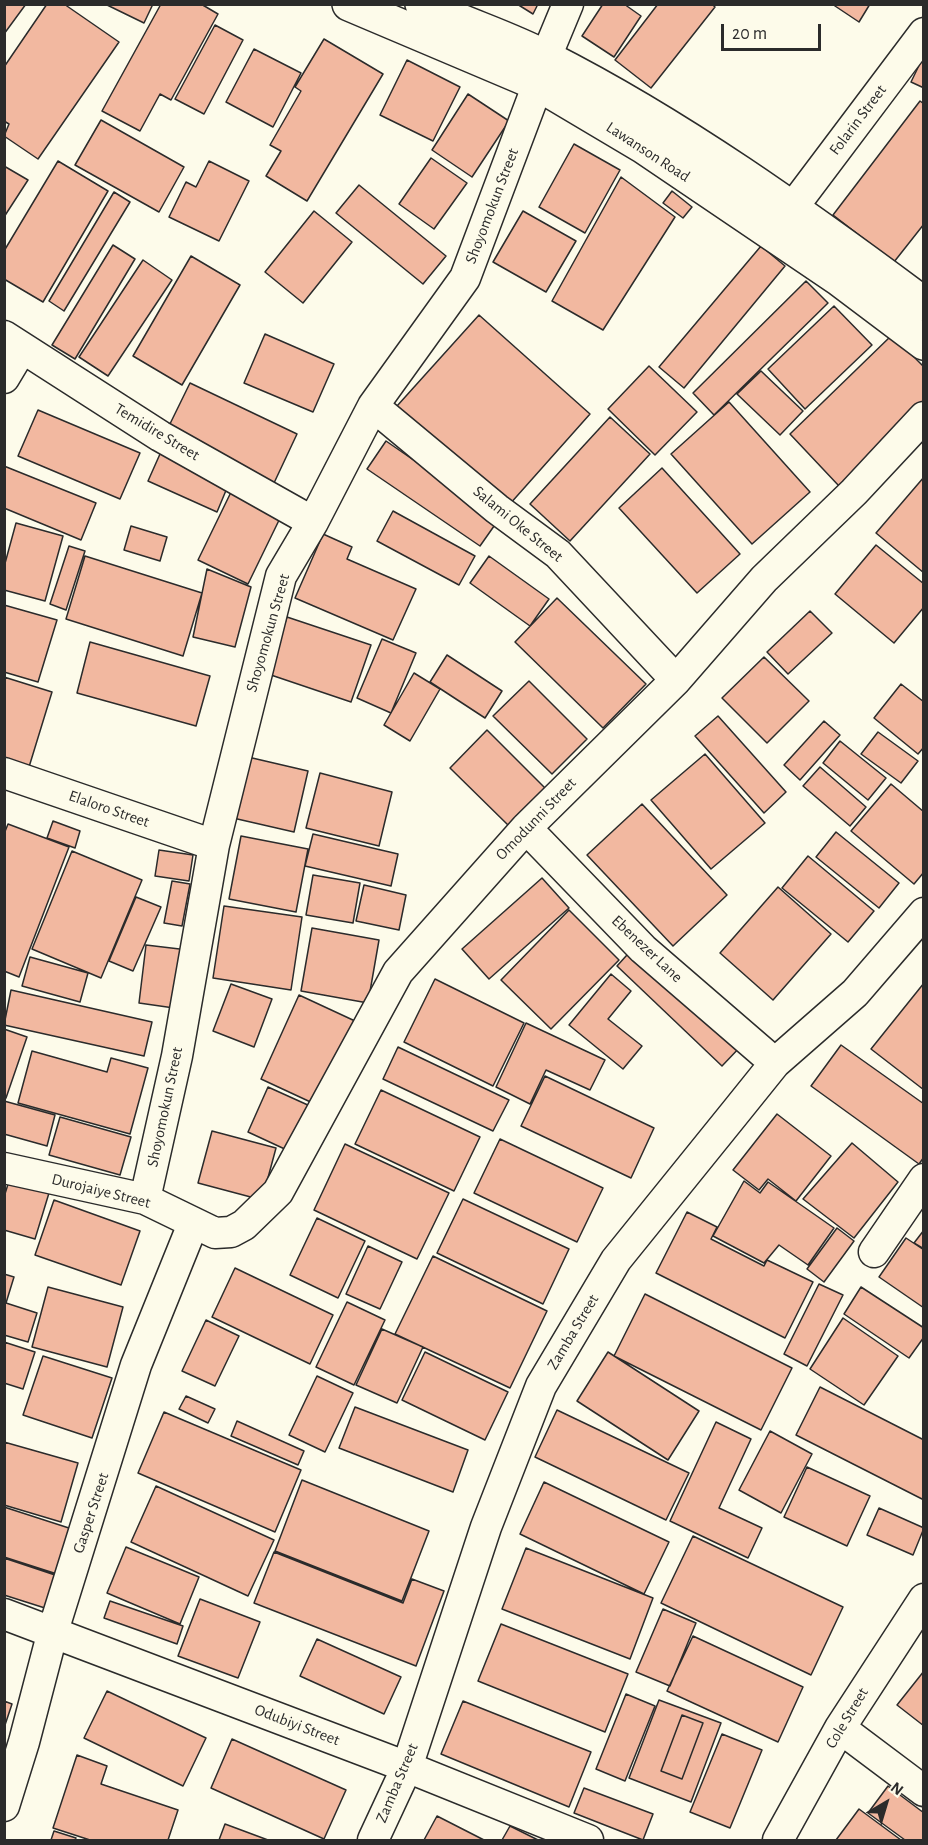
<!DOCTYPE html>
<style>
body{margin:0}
#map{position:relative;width:928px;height:1845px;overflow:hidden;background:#fdfbea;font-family:"Alegreya Sans",sans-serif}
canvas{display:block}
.frame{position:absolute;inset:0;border:6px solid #2b2b2b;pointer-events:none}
.north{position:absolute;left:856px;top:1773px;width:60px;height:60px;-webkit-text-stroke:4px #fdfbea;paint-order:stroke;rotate:38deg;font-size:16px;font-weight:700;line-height:24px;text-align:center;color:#2b2b2b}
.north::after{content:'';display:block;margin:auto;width:21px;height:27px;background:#2b2b2b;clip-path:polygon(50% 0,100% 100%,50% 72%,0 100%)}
.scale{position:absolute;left:721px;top:24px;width:100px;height:27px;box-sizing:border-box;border:3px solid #2b2b2b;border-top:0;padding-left:8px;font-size:18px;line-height:21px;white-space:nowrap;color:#2b2b2b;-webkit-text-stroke:4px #fdfbea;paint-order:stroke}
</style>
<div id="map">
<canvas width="928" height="1845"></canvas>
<div class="frame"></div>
<div class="north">N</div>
<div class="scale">20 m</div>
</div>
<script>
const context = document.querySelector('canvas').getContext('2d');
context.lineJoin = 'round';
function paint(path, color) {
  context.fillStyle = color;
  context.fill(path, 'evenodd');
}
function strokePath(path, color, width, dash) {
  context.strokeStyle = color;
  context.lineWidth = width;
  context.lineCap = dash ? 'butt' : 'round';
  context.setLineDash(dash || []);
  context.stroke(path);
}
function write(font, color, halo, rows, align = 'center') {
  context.font = font + ' "Alegreya Sans",sans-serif';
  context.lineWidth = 4.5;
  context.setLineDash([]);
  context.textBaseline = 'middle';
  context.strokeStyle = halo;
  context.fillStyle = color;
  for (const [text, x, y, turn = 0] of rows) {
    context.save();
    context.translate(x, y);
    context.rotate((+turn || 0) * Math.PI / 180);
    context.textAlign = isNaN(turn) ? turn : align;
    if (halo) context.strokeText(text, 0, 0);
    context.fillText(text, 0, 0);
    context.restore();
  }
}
const building = new Path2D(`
 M4,4H26L4,34Z
 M47,4H64L119,42L38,159L4,136L9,124L4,121V67Z
 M105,4H153L144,23Z
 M161,4H201L218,14L171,100L160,94L140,131L102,111Z
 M517,4H538L533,14Z
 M603,4H624L641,16L614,57L582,36Z
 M658,4H712L715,7L651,88L615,60Z
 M832,4H870L859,22Z
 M215,25L243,40L204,114L175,99Z
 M324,39L383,74L307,201L266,176L281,151L270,145L301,91L295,87Z
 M254,49L301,73L273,127L226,102Z
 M924,55V88L911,82Z
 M407,60L460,87L433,141L380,115Z
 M468,94L509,121L472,177L432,150Z
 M920,101L924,104V224L894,262L833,215Z
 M101,120L184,167L159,212L75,165Z
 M574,144L620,170L585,233L539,207Z
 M431,158L467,183L434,229L399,204Z
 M58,161L108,191L43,302L4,279V251Z
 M209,161L249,181L219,241L169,217L186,182L196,187Z
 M4,166L28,180L4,217Z
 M621,177L675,217L603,330L552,301Z
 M359,185L446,256L423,284L336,213Z
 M672,191L692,207L683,218L663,203Z
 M114,192L130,202L64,311L49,301Z
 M314,211L352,242L303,303L265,272Z
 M523,211L576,241L546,292L493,262Z
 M113,245L135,259L75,359L52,345Z
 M761,246L785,266L684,388L659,367Z
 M191,256L240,285L182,385L133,356Z
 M143,260L172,280L108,376L79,357Z
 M806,281L828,303L714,415L693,393Z
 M834,306L872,345L805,409L768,369Z
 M479,315L590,414L509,505L397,406Z
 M265,334L334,364L313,412L244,383Z
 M892,335L924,367V404L839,486L790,434Z
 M649,366L697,412L655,455L608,409Z
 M761,371L803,411L780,435L737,394Z
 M190,383L297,434L274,483L166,432Z
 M729,402L810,492L752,544L671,454Z
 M38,410L140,453L120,499L18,456Z
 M610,417L650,454L570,541L530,504Z
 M386,441L499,519L480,546L367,469Z
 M164,445L232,476L217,512L148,481Z
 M4,466L96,503L81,540L4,508Z
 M662,468L740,554L697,593L619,508Z
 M924,477V573L876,533Z
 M234,486L284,510L248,584L198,560Z
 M393,511L475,556L459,585L377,541Z
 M16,523L63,536L45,601L4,590V567Z
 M131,526L167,537L160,561L124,550Z
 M323,534L352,547L347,559L416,589L393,640L295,598Z
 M876,545L924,584V607L894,643L835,594Z
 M69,546L85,551L66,610L50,604Z
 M85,556L202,593L183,656L66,619Z
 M489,556L549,599L530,626L470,583Z
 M207,569L251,587L235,647L193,637Z
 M557,598L646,684L603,728L515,642Z
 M4,605L57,620L38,682L4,672Z
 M810,611L832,633L788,674L767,652Z
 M287,617L371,645L351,702L268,674Z
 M382,639L416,653L391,713L357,698Z
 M90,642L210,676L196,726L77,693Z
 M447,655L502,691L485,718L430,682Z
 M764,657L809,701L767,743L722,698Z
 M414,673L440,689L410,741L384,725Z
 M4,677L52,692L29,767L4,759Z
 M529,681L587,739L552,774L493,716Z
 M901,684L924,702V747L918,754L874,718Z
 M718,716L786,792L764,813L695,736Z
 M824,721L840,735L800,780L784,765Z
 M487,730L545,788L509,826L450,768Z
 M878,732L918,761L901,783L861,754Z
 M840,741L886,778L868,800L823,763Z
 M705,754L765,823L711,869L651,800Z
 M248,757L308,771L294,832L233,818Z
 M820,767L866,807L850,826L803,786Z
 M320,773L392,792L379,846L306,828Z
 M891,784L924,812V872L914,884L851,831Z
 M642,804L727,895L673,946L587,855Z
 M53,821L80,831L75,848L47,838Z
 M8,824L69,847L19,977L4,971V834Z
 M836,832L899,883L879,908L816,857Z
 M313,834L398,854L391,886L305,866Z
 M241,836L308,849L296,912L229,899Z
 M159,850L193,855L189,881L155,876Z
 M72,851L142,880L101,978L32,949Z
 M808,856L874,911L848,942L782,888Z
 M313,875L360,883L353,923L306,915Z
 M542,878L569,908L489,979L462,949Z
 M172,881L190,884L182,926L164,923Z
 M364,885L406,895L399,930L356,921Z
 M778,887L831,934L773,1000L720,953Z
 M136,897L161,907L133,971L109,961Z
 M224,906L302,917L291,990L213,978Z
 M569,910L619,960L551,1029L501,980Z
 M312,928L379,940L368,1003L301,991Z
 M146,945L188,950L181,1009L139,1003Z
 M636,945L742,1045L722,1066L617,966Z
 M30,957L88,973L80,1002L22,986Z
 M611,974L631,991L608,1019L642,1046L623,1069L569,1025Z
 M435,979L524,1023L493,1086L404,1042Z
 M924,983V1090L871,1049Z
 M231,984L272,999L254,1047L213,1031Z
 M11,990L152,1022L144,1056L4,1025Z
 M299,995L355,1021L317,1105L261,1079Z
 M526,1023L605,1060L590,1090L546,1070L530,1104L496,1087Z
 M4,1029L27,1037L6,1098L4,1097Z
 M841,1045L924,1104V1157L919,1164L811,1086Z
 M398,1047L509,1100L493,1131L383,1079Z
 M32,1051L107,1072L111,1058L148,1068L130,1134L18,1103Z
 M545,1076L654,1128L631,1178L521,1126Z
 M268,1087L310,1106L289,1151L248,1132Z
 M381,1090L480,1137L454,1191L355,1144Z
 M4,1101L55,1115L47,1146L4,1134Z
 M777,1114L831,1156L796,1201L768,1179L759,1190L733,1170Z
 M60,1117L131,1137L120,1175L49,1155Z
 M212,1131L276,1148L262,1200L198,1183Z
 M500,1139L603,1188L577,1242L474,1193Z
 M852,1143L898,1182L854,1238L803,1199Z
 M345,1144L449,1193L417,1259L314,1210Z
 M9,1181L49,1193L35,1239L4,1230V1197Z
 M744,1181L760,1193L768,1182L834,1228L808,1265L779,1245L764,1263L713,1236Z
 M463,1199L569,1249L543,1304L437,1253Z
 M54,1200L140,1231L121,1285L35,1255Z
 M687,1212L717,1227L711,1239L764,1266L767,1260L813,1282L785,1338L656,1273Z
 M317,1218L365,1241L338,1298L290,1275Z
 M837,1228L854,1241L824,1282L807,1269Z
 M924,1230V1249L914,1243Z
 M906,1238L924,1250V1308L879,1277Z
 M368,1246L402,1262L380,1309L346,1294Z
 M433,1256L547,1311L510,1388L395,1334Z
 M235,1268L333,1315L310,1364L212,1317Z
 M4,1274L14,1277L6,1303L37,1313L28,1342L4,1335Z
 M819,1284L843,1295L807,1366L784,1354Z
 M48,1287L123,1307L107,1367L32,1347Z
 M861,1287L924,1328V1337L909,1358L844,1314Z
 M645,1294L792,1368L761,1430L614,1356Z
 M347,1302L385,1320L354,1385L316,1367Z
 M843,1318L898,1356L864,1405L810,1369Z
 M206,1320L239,1336L215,1386L182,1371Z
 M382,1329L423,1347L397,1403L356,1385Z
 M4,1342L35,1352L23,1389L4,1383Z
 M425,1352L508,1392L485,1440L402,1400Z
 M608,1352L699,1411L668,1460L577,1401Z
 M43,1356L112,1378L92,1438L23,1415Z
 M317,1376L353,1393L325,1452L289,1435Z
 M820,1387L924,1440V1500L796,1435Z
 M186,1396L215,1409L208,1423L179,1409Z
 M355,1407L468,1450L453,1492L339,1448Z
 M557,1410L689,1473L666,1520L535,1457Z
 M164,1412L301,1470L275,1532L138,1473Z
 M237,1421L304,1451L298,1465L231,1436Z
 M716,1422L751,1439L719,1508L762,1528L748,1558L670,1521Z
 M770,1431L812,1454L781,1513L739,1490Z
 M4,1442L78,1463L61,1522L4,1505Z
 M807,1467L870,1496L847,1546L784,1517Z
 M302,1480L429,1531L402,1601L275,1551Z
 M544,1482L669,1542L644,1594L520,1534Z
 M156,1486L274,1540L248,1596L131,1542Z
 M4,1507L72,1529L57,1574L4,1557Z
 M879,1508L924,1528L913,1555L867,1535Z
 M693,1536L843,1607L811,1675L661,1603Z
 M126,1547L199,1577L180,1624L107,1593Z
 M526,1548L653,1598L630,1659L502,1609Z
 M274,1552L403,1603L412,1579L444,1591L416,1666L254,1603Z
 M4,1558L58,1576L48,1609L4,1595Z
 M200,1599L260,1622L238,1678L178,1656Z
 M110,1601L183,1626L177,1644L104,1618Z
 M663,1609L696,1623L670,1686L636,1672Z
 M501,1624L628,1674L605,1732L478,1681Z
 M693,1636L803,1687L778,1742L667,1691Z
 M317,1639L401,1677L384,1714L300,1676Z
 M924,1671V1726L897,1705Z
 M107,1691L206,1738L183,1786L84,1738Z
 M626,1694L655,1706L625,1781L596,1769Z
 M659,1700L721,1723L691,1802L629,1778ZM682,1715L703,1723L682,1779L661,1771Z
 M4,1701L12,1704L4,1728Z
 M463,1701L591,1752L569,1807L441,1754Z
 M682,1715L703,1723L682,1779L661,1771Z
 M722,1734L762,1750L730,1828L690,1812Z
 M232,1739L346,1790L324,1839L211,1788Z
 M77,1755L107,1766L101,1784L178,1810L168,1840H90L53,1828Z
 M888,1786L924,1813V1840H905L868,1813Z
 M584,1788L653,1814L643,1840L574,1813Z
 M859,1809L901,1840H836Z
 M437,1816L484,1840H424Z
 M225,1824L268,1840H219Z
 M510,1826L538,1840H502Z
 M54,1831L76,1838L75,1840H51Z`);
const minor = new Path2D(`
 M546,57L568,4
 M793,207L924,33
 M4,336L160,436L313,522
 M4,378L22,348
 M373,406L497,509L558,554L676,680
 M4,773L214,845
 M526,828L643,949L775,1063
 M4,1168L145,1199L215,1233L231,1232L244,1225L278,1192L398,972L526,828L676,680L764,579L854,492L924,417
 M145,1199L177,1056L214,845L281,576L313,522L373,406L465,278L538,84
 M874,1252L924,1179
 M4,1614L407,1767L588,1840
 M840,1728L924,1791
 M4,1806L24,1742L53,1631L136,1365L193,1224
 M373,1840L407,1767L486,1527L541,1386L616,1260L738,1109L775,1063L855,993L924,913
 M778,1840L840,1728L924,1599`);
const secondary = new Path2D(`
 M349,4L538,84L644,147L839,279L924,343
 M422,4C463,24 507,37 547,58C681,126 803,214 924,304`);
const streetNames = [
 ["Folarin Street",858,120,-53],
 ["Lawanson Road",648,152,33],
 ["Shoyomokun Street",492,206,-69],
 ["Temidire Street",157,432,31],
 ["Salami Oke Street",518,524,39],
 ["Shoyomokun Street",268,633,-74],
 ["Elaloro Street",109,809,19],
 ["Omodunni Street",536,819,-46],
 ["Ebenezer Lane",647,949,43],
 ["Shoyomokun Street",165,1107,-78],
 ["Durojaiye Street",101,1191,14],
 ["Zamba Street",573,1332,-59],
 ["Gasper Street",91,1513,-72],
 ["Cole Street",847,1718,-59],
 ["Odubiyi Street",297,1725,21],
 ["Zamba Street",397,1783,-67]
];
paint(building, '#f2b8a0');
strokePath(building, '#2b2b2b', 1.5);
strokePath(minor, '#2b2b2b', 33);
strokePath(secondary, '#2b2b2b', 36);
strokePath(minor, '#fdfbea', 30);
strokePath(secondary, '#fdfbea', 33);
write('16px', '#2b2b2b', '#fdfbea', streetNames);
</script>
